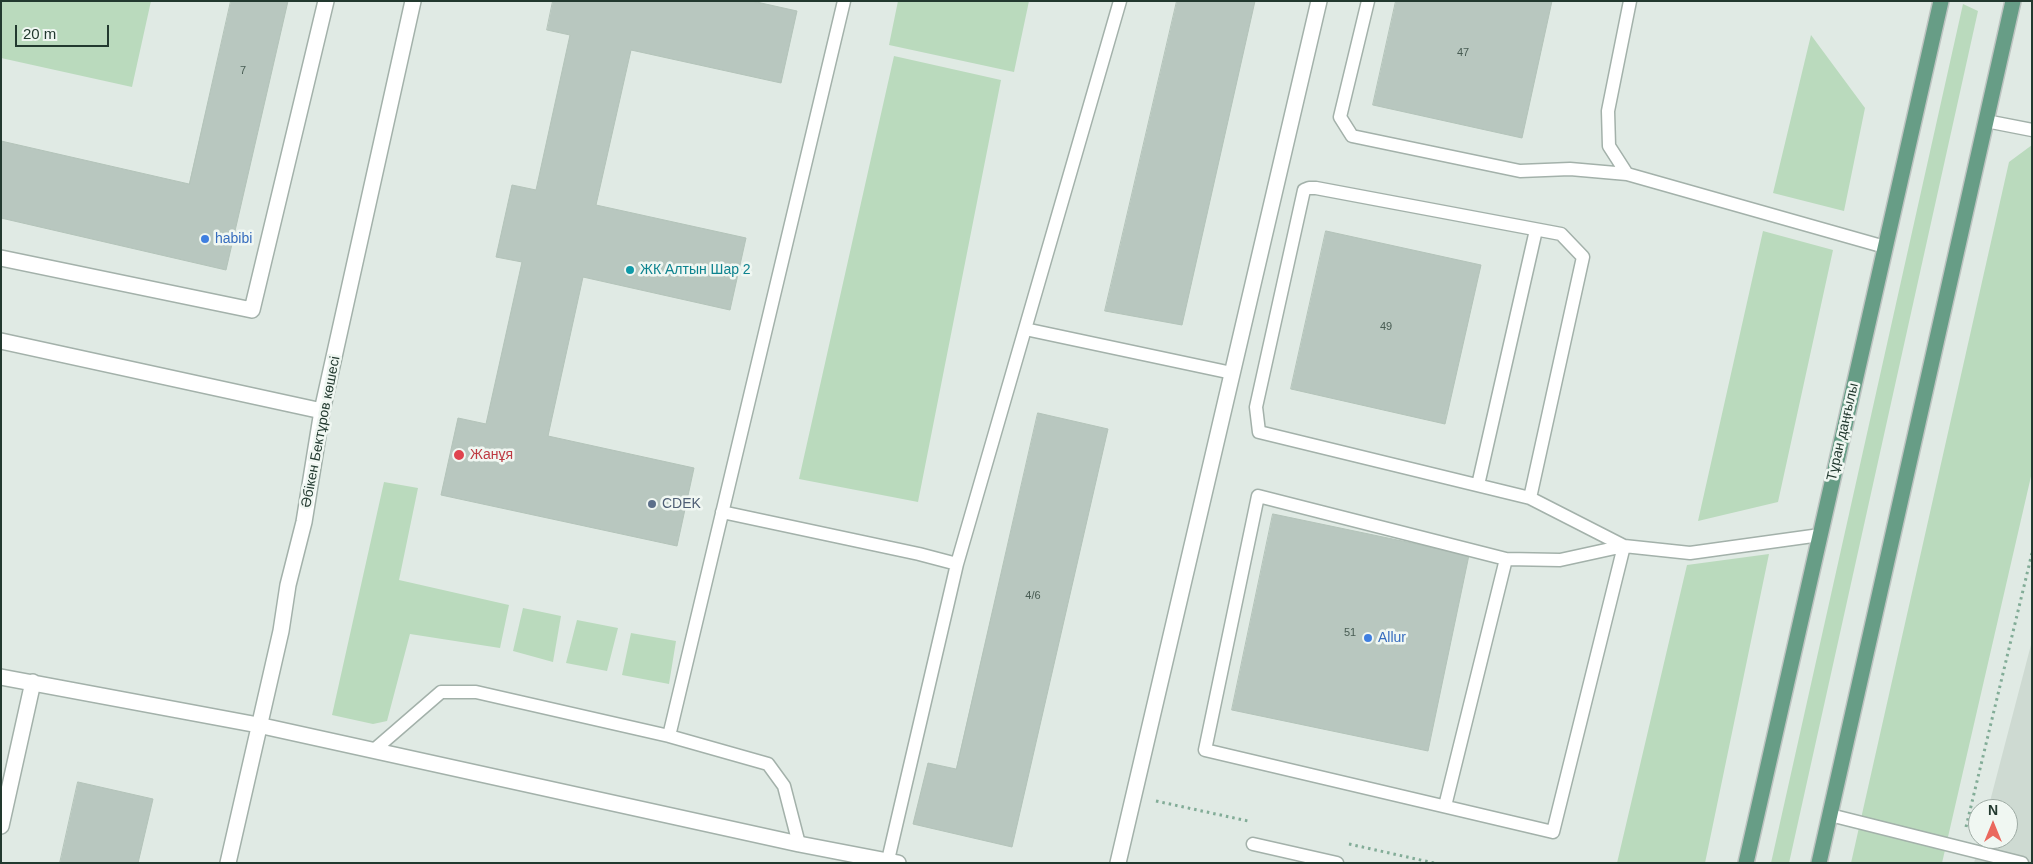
<!DOCTYPE html>
<meta charset="utf-8">
<style>
body{margin:0}
#map{position:relative;width:2033px;height:864px;overflow:hidden;background:#e0eae4;font-family:Helvetica,sans-serif}
canvas{display:block}
.frame{position:absolute;inset:0;border:2px solid #22392f;pointer-events:none}
.north{position:absolute;left:1968px;top:799px;width:50px;height:50px;box-sizing:border-box;background:#f0f7f2;border:1px solid #9eaba4;border-radius:50%;rotate:0deg;font-size:14px;font-weight:700;line-height:20px;text-align:center;color:#22392f}
.north::after{content:'';display:block;margin:auto;width:18px;height:22px;background:#ea685e;clip-path:polygon(50% 0,100% 100%,50% 72%,0 100%)}
.scale{position:absolute;left:15px;top:25px;width:94px;height:22px;box-sizing:border-box;border:2px solid #22392f;border-top:0;padding-left:6px;font-size:15px;line-height:18px;white-space:nowrap;color:#22392f;-webkit-text-stroke:4px #f0f7f2;paint-order:stroke}
</style>
<div id="map">
<canvas width="2033" height="864"></canvas>
<div class="frame"></div>
<div class="north">N</div>
<div class="scale">20 m</div>
</div>
<script>
const context = document.querySelector('canvas').getContext('2d');
context.lineJoin = 'round';
function paint(path, color) {
  context.fillStyle = color;
  context.fill(path, 'evenodd');
}
function strokePath(path, color, width, dash) {
  context.strokeStyle = color;
  context.lineWidth = width;
  context.lineCap = dash ? 'butt' : 'round';
  context.setLineDash(dash || []);
  context.stroke(path);
}
function write(font, color, halo, rows, align = 'center') {
  context.font = font + ' Helvetica,sans-serif';
  context.lineWidth = 5;
  context.setLineDash([]);
  context.textBaseline = 'middle';
  context.strokeStyle = halo;
  context.fillStyle = color;
  for (const [text, x, y, turn = 0] of rows) {
    context.save();
    context.translate(x, y);
    context.rotate((+turn || 0) * Math.PI / 180);
    context.textAlign = isNaN(turn) ? turn : align;
    if (halo) context.strokeText(text, 0, 0);
    context.fillText(text, 0, 0);
    context.restore();
  }
}
const built = new Path2D(`
 M2032,641V863H1974L1980,839H2008V809H1988Z`);
const green = new Path2D(`
 M1,1H151L132,87L1,58Z
 M898,1H1029L1014,72L889,45Z
 M1963,4L1978,11L1789,863H1771Z
 M1811,35L1865,108L1844,211L1773,193Z
 M894,56L1001,80L918,502L799,479Z
 M2032,145V472L1942,863H1851L2009,162Z
 M1763,231L1833,250L1778,502L1698,521Z
 M384,482L418,488L399,580L509,605L500,648L410,634L387,721L373,724L332,715Z
 M1769,554L1705,863H1617L1687,565Z
 M523,608L561,616L553,662L513,651Z
 M577,620L618,628L607,671L566,663Z
 M631,633L676,641L669,684L622,675Z`);
const building = new Path2D(`
 M231,1H288L226,270L1,218V141L189,184Z
 M553,1H752L797,11L781,83L631,50L596,205L746,238L730,310L583,277L548,436L694,468L677,546L441,495L458,418L486,424L522,262L496,257L512,185L536,190L570,35L547,30Z
 M1177,1H1255L1182,325L1105,311Z
 M1396,1H1552L1522,138L1373,105Z
 M1326,231L1481,265L1445,424L1291,389Z
 M1038,413L1108,429L1012,847L913,824L928,763L956,769Z
 M1273,514L1469,555L1428,751L1232,710Z
 M78,782L153,799L138,863H60Z`);
const path = new Path2D(`
 M1156,801L1248,821
 M1966,827L2032,553
 M1349,844L1434,863`);
const lane = new Path2D(`
 M1368,1L1340,117L1352,136L1520,171L1570,169L1627,174
 M1630,1L1608,111L1609,146L1627,174L1885,247
 M1986,121L2032,130
 M1025,329L1232,373
 M1478,485L1536,230
 M1530,498L1583,257L1561,234L1316,188H1309L1304,190L1256,407L1259,432L1530,498L1624,546L1553,832L1205,750L1258,496L1506,559L1560,560L1624,546L1690,553L1820,535
 M722,512L919,554L957,564L888,860
 M957,564L1120,1
 M669,736L844,1
 M374,750L441,692H476L669,736L768,764L784,786L799,844
 M1445,806L1506,559
 M1830,815L2022,863
 M1253,844L1337,863`);
const street = new Path2D(`
 M1,258L252,310L326,1
 M1,341L322,411
 M1,677L258,725L799,844L898,863
 M1,826L33,682
 M228,863L281,631L288,585L304,522L322,411L413,1
 M1118,863L1319,1`);
const primary = new Path2D(`
 M1746,863L1941,1
 M1819,863L2013,1`);
const markers = [
 [205,239,5,"#3f7fe0"],
 [630,270,5,"#0f9aa8"],
 [459,455,6,"#e0444e"],
 [652,504,5,"#5c6f8a"],
 [1368,638,5,"#3f7fe0"]
];
const numberNames = [
 ["47",1463,53],
 ["7",243,71],
 ["49",1386,327],
 ["4/6",1033,596],
 ["51",1350,633]
];
const shopNames = [
 ["habibi",215,239],
 ["Allur",1378,638]
];
const cultureNames = [
 ["ЖК Алтын Шар 2",640,270]
];
const streetNames = [
 ["Әбікен Бектұров көшесі",321,432,-79],
 ["Тұран даңғылы",1843,432,-77]
];
const healthNames = [
 ["Жанұя",470,455]
];
const serviceNames = [
 ["CDEK",662,504]
];
paint(built, '#cedad2');
paint(green, '#badabd');
paint(building, '#b8c7bf');
strokePath(building, '#b3c3b9', 1);
strokePath(lane, '#a3b1aa', 15);
strokePath(street, '#a3b1aa', 18);
strokePath(primary, '#bdc4c1', 18);
strokePath(path, '#82ac97', 3, [2.5, 4]);
strokePath(lane, '#fff', 12);
strokePath(street, '#fff', 15);
strokePath(primary, '#679d86', 15);
for (const [x, y, r, color] of markers) {
  const dot = new Path2D();
  dot.arc(x, y, r, 0, 2 * Math.PI);
  context.fillStyle = color;
  context.fill(dot);
  strokePath(dot, '#f0f7f2', 2);
}
write('11px', '#485c53', null, numberNames);
write('14px', '#366cbe', '#f0f7f2', shopNames, 'left');
write('14px', '#0d838f', '#f0f7f2', cultureNames, 'left');
write('14px', '#22392f', '#f0f7f2', streetNames);
write('14px', '#be3a42', '#f0f7f2', healthNames, 'left');
write('14px', '#4e5e75', '#f0f7f2', serviceNames, 'left');
</script>
